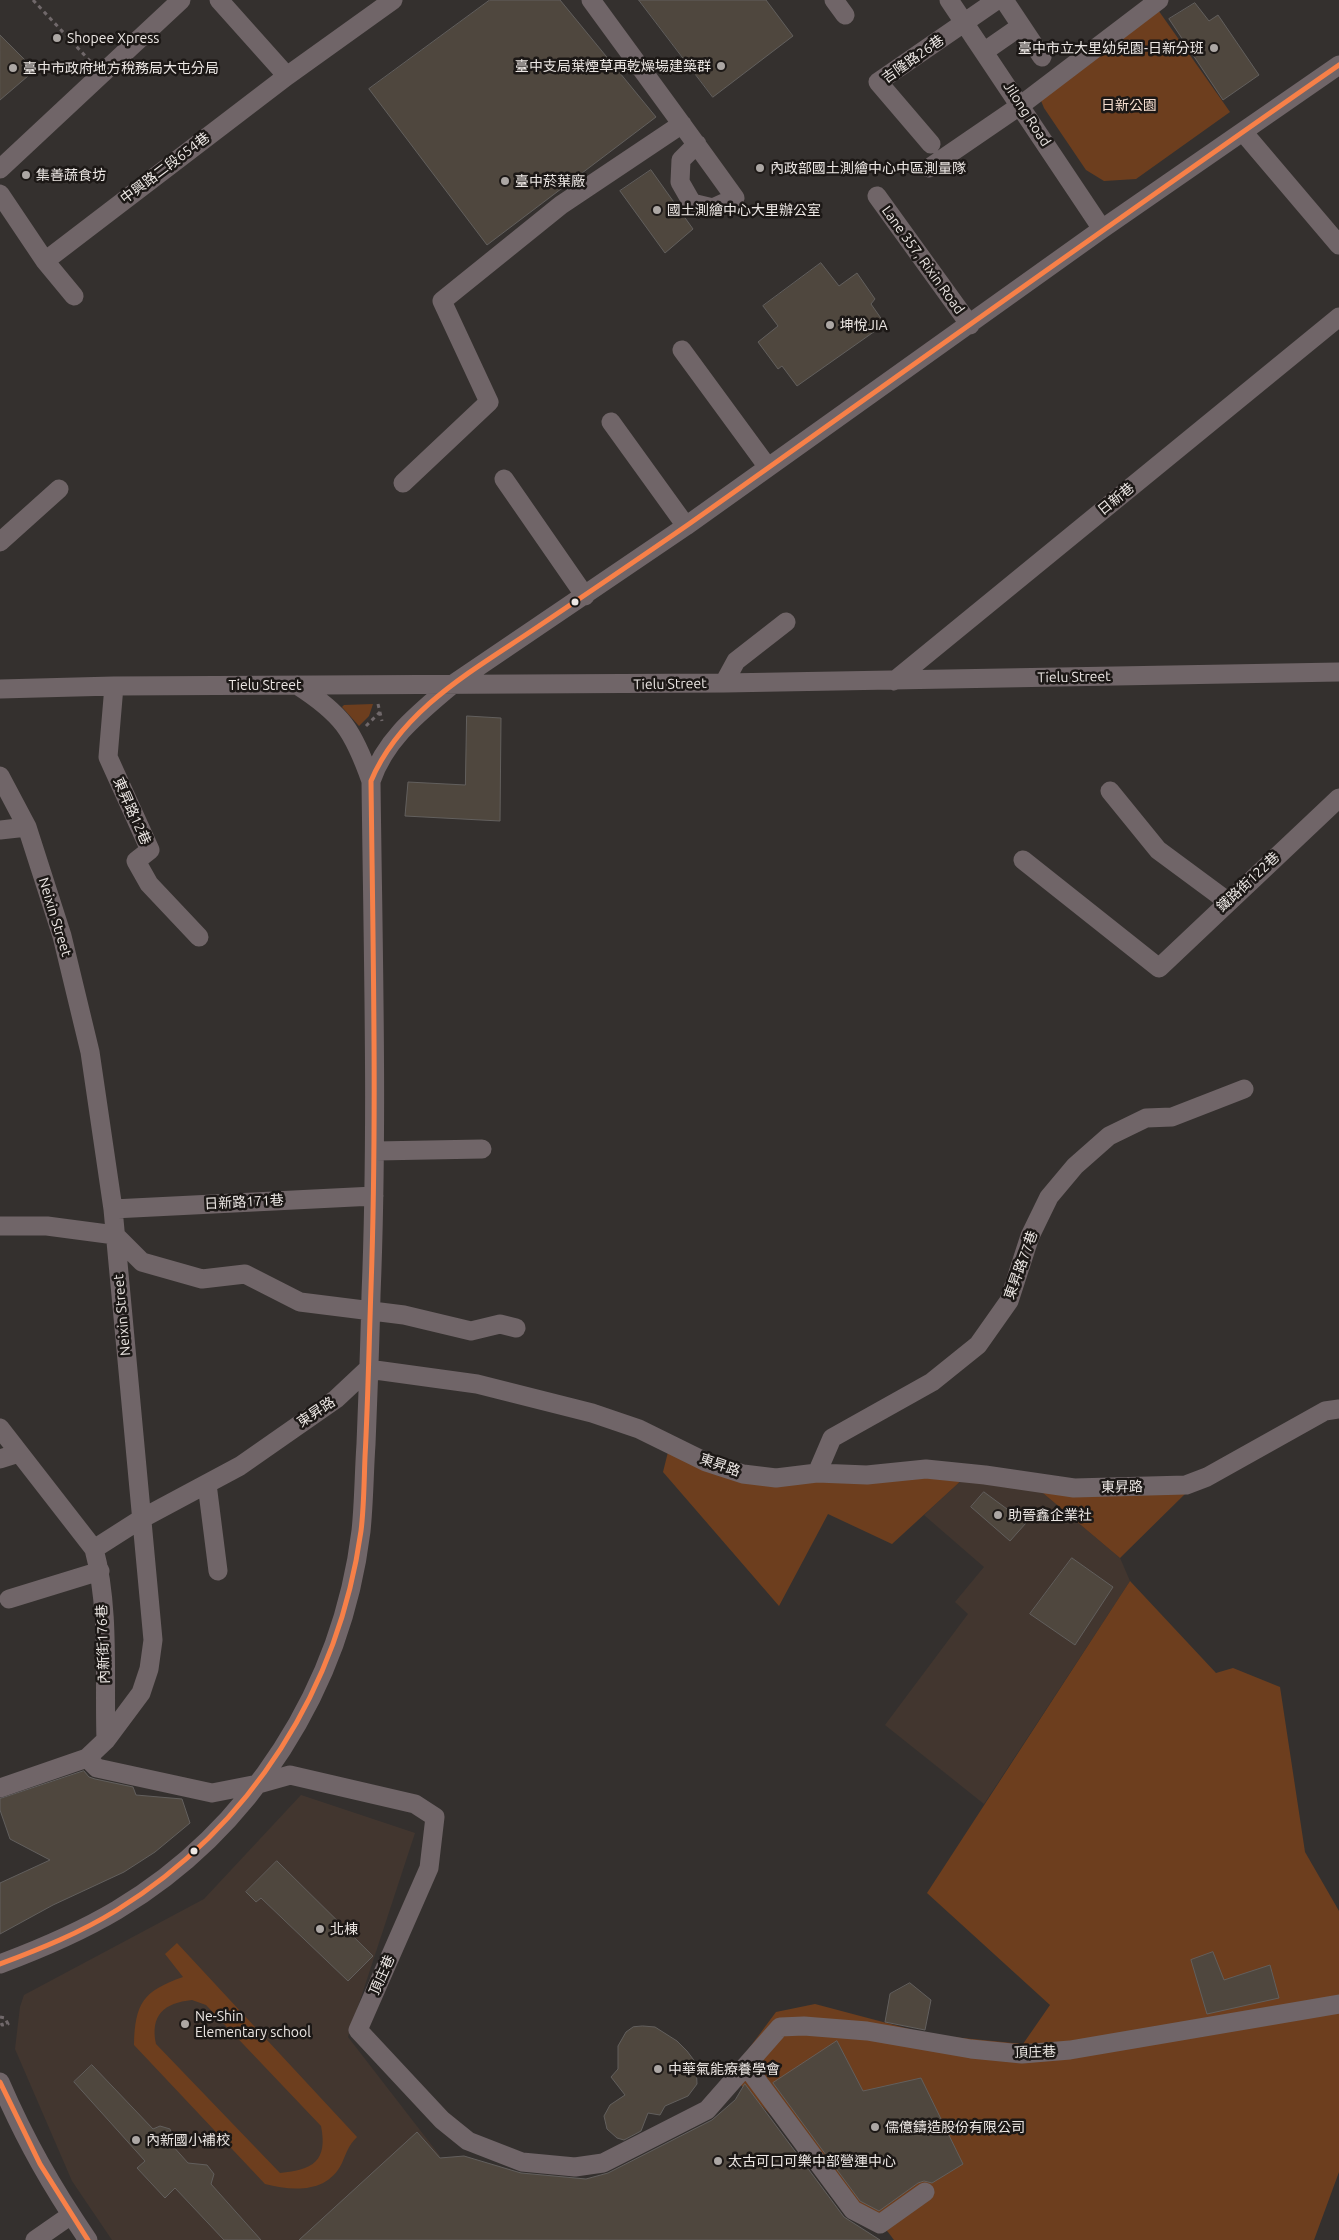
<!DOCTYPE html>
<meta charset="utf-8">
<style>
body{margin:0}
canvas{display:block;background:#34302e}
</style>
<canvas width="1339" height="2240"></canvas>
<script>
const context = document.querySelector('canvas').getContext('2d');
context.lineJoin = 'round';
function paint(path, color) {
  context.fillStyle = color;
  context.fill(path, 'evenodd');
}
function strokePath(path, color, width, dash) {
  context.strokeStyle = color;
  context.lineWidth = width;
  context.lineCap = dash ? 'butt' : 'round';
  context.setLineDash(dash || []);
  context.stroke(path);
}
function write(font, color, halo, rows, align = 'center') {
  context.font = font + ' Ubuntu,"Noto Sans TC",sans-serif';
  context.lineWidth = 5;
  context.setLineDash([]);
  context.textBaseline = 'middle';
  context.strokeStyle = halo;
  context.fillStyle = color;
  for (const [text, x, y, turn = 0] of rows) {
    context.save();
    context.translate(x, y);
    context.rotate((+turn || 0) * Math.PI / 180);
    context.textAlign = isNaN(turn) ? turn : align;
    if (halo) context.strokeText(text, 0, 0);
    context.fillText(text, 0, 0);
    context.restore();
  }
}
const built = new Path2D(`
 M964,1478L1037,1488L1120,1558L1130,1581L984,1804L885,1725L968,1614L955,1602L984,1567L924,1515Z
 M301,1795L415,1833L348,2037L440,2156L346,2240H112L72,2181L15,2049L20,2007L24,1995L204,1899Z`);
const green = new Path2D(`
 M1156,7L1230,112L1136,179L1104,181L1086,170L1044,108L1037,91Z
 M373,704L369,716L359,726L342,707L344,705Z
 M670,1444L743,1472L964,1478L892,1544L828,1514L779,1606L663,1472Z
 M1037,1488L1186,1493L1120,1558Z
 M1130,1581L1216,1673L1233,1668L1280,1687L1305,1852L1339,1911V2172L1314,2240H894L888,2232L730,2074L776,2012L815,2004L932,2035L1023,2044L1050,2005L927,1893Z
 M177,1943L357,2137C348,2146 347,2152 342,2163C327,2194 292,2191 265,2184L134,2045C135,2003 143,1991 183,1977L165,1954ZM192,2000L206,2005L321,2126C328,2161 313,2170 280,2173L156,2044C150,2015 164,2003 192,2000Z`);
const building = new Path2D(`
 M490,0H560L656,117L487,245L369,89Z
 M639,0H766L793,36L713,97Z
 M1195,3L1209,21L1218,15L1259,75L1223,100L1169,19Z
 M0,35L35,70L0,100Z
 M651,170L693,229L665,253L620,191Z
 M821,263L839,286L857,273L875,299L871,304L885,324L797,386L782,366L778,369L758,342L778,326L763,306Z
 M467,716L501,718L500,821L405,816L408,782L465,785Z
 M984,1492L1026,1523L1010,1541L971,1507Z
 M1072,1558L1113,1587L1075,1645L1030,1614Z
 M84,1771L89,1777L95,1779L133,1787L136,1795L182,1799L190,1823L155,1852L124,1872L53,1905L0,1934V1883L50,1860L10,1839L0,1810V1799Z
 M277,1861L373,1956L348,1981L261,1898L256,1902L246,1892Z
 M1213,1952L1224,1980L1270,1965L1279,1998L1207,2014L1191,1960Z
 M910,1983L931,2000L925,2030L885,2022L890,1994Z
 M643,2026L655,2027L677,2041L687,2051L696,2063L697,2084L688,2096L665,2106L660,2115L648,2113L641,2131L624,2140L617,2138L607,2129L604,2116L610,2105L625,2095L611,2077L618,2069V2046L626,2032L633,2027Z
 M837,2041L863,2091L921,2078L963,2164L932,2183L924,2181L918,2183L879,2211L860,2201L773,2083Z
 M92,2065L153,2129L160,2126L170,2129L173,2137L172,2145L188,2163L207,2165L214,2174L211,2184L261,2240H224L175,2188L165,2198L137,2168L145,2161L74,2082Z
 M745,2084L844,2217L880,2240H299L417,2132L440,2158L464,2156L521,2173L586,2179L608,2173L712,2120L735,2100Z`);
const path = new Path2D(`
 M33,0L90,61
 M378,704L382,721
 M366,726L380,712
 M0,2017L5,2018L8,2024L2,2025L0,2020`);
const minor = new Path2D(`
 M219,0L287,76
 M591,0C639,66 688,132 735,198L713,208L692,203L680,182L681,160L697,144
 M834,0L845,15
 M949,0L1102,229
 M1004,0L1042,57
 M985,51L1021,26
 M1243,132L1339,245
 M931,144L878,82L997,0
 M929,168L1021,105L1159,0
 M0,169L181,0
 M0,194L45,261L74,296
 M877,196L970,325
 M45,261L287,76L393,0
 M682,350L767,466
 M611,422L686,526
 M504,479L585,596
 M403,483L489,402L442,301L561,205L682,124
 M0,542L59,489
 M894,681L1339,317
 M724,683L736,661L786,622
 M297,685C342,714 353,730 371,781
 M114,686L108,757L150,850L136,861L149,884L199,937
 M0,689L114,686L724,683L1339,672
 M0,776L27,827L62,936L90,1052L113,1209L153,1640L149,1669L141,1693L106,1740L87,1758L0,1788
 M1110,791L1158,850L1227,901
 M0,830L27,827
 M1023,860L1159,968L1339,798
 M376,1151L482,1149
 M113,1209L374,1196
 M0,1226H47L115,1235L142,1262L202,1279L245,1274L300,1302L404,1315L471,1331L500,1324L516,1328
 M368,1369L477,1384L592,1413L639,1429L706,1462L743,1474L776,1478L817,1473L867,1475L926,1469L985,1475L1074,1488L1186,1485L1207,1477L1325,1411L1339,1409
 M0,1428L94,1549C110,1608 104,1679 106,1740
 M0,1459L19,1453
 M817,1473L832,1438L932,1382L978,1345L1009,1301L1030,1236L1049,1197L1075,1166L1109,1136L1146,1118L1172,1117L1244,1089
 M207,1484L218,1571
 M94,1549L141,1519L240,1466L336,1399L368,1369
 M9,1599L100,1571
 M87,1758L97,1768L212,1793L258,1784L290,1775L415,1804L435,1817L429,1868L358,2030L442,2120L468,2141L522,2162L575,2167L603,2163L707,2110L780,2027L804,2026L867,2031L971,2049L1022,2054L1070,2050L1339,2004
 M0,1964C40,1949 80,1932 117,1910C251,1830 342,1687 361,1531C364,1502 364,1473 366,1444C368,1394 370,1344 371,1295C378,1123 373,952 371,781C386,738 419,713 453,684L686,526L1102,229L1339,65
 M747,2067L853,2210L880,2224L925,2192
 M0,2082C26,2142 52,2187 88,2240
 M35,2240L71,2215`);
const bus1 = new Path2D(`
 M0,1964C40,1949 80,1933 117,1910C251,1827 339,1688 361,1531C364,1507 364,1482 365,1457C368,1401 369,1344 371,1288C377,1119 373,950 371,781C401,710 472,671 533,630C585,595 637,560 689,524C905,371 1121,216 1339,65
 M0,2082L40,2164L88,2240`);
const markers = [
 [57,38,5,"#aca7a4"],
 [1214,48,5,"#aca7a4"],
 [721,66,5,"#aca7a4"],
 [13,68,5,"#aca7a4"],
 [760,168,5,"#aca7a4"],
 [26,175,5,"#aca7a4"],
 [505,181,5,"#aca7a4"],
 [657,210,5,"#aca7a4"],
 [830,325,5,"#aca7a4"],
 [575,602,4.5,"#ece7e4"],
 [998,1515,5,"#aca7a4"],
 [194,1851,4.5,"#ece7e4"],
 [320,1929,5,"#aca7a4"],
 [185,2024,5,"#aca7a4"],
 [658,2069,5,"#aca7a4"],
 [875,2127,5,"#aca7a4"],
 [136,2140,5,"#aca7a4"],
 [718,2161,5,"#aca7a4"]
];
const poiNames = [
 ["Shopee Xpress",67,38],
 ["臺中市立大里幼兒園-日新分班",1204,48,"right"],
 ["臺中支局葉煙草再乾燥場建築群",711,66,"right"],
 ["臺中市政府地方稅務局大屯分局",23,68],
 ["內政部國土測繪中心中區測量隊",770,168],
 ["集善蔬食坊",36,175],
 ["臺中菸葉廠",515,181],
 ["國土測繪中心大里辦公室",667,210],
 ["坤悅JIA",840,325],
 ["助晉鑫企業社",1008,1515],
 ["北棟",330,1929],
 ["Ne-Shin",195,2016],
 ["Elementary school",195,2032],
 ["中華氣能療養學會",668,2069],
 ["儒億鑄造股份有限公司",885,2127],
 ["內新國小補校",146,2140],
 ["太古可口可樂中部營運中心",728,2161]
];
const streetNames = [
 ["吉隆路26巷",913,59,-35],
 ["Jilong Road",1027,114,57],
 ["中興路二段654巷",165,168,-37],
 ["Lane 357, Rixin Road",923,260,54],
 ["日新巷",1116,499,-39],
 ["Tielu Street",1074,677,-1],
 ["Tielu Street",670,684,-1],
 ["Tielu Street",265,685],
 ["東昇路12巷",132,811,66],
 ["鐵路街122巷",1248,882,-43],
 ["Neixin Street",55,917,73],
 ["日新路171巷",244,1202,-3],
 ["東昇路77巷",1021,1265,-70],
 ["Neixin Street",122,1315,-95],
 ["東昇路",316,1412,-34],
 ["東昇路",720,1465,19],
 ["東昇路",1122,1487,-1],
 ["內新街176巷",103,1644,-92],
 ["頂庄巷",382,1975,-66],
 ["頂庄巷",1035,2052,-2]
];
const parkNames = [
 ["日新公園",1129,105]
];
paint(built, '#42362f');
paint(green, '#6d3e1e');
paint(building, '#4f473e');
strokePath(building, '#625f5d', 1);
strokePath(path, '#70686a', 3, [4, 4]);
strokePath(minor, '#706568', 19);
strokePath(bus1, '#f78048', 5);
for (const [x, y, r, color] of markers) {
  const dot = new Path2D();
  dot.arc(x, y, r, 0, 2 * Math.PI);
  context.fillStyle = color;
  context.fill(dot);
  strokePath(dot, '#1c1816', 2);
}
write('14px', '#ece7e4', '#1c1816', poiNames, 'left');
write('14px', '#ece7e4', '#1c1816', streetNames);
write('14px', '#f4ddcf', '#1c1816', parkNames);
</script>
